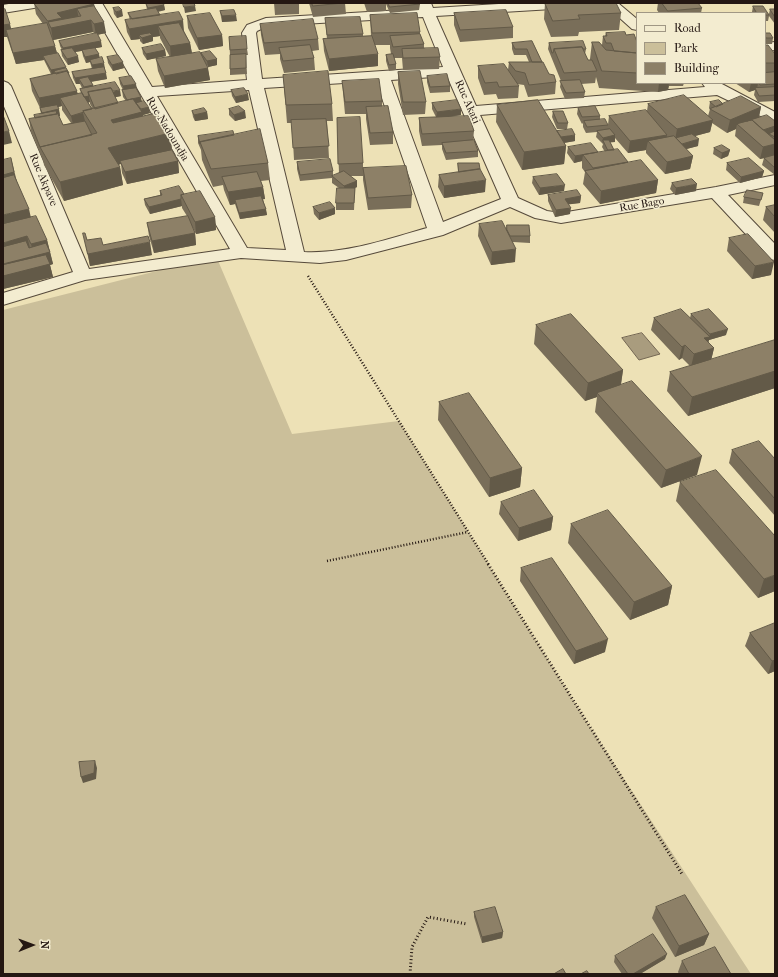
<!DOCTYPE html>
<style>
body{margin:0}
#map{position:relative;width:778px;height:977px;overflow:hidden;background:#ede1b6;font-family:"IM FELL French Canon",serif}
canvas{display:block}
.frame{position:absolute;inset:0;border:4px solid #241712;pointer-events:none}
.legend{position:absolute;left:636px;top:12px;width:130px;height:72px;box-sizing:border-box;background:#f3ecd0;border:1px solid #a09784;margin:0;padding:5px 7px;list-style:none;font-size:12px;color:#241712}
.legend li{display:flex;align-items:center;gap:8px;height:20px}
.legend b{width:20px;border:1px solid #a09784}
.north{position:absolute;left:12px;top:925px;width:40px;height:40px;-webkit-text-stroke:3px #f3ecd0;paint-order:stroke;rotate:89deg;font-size:11px;font-weight:700;line-height:16px;text-align:center;color:#241712}
.north::after{content:'';display:block;margin:auto;width:14px;height:18px;background:#241712;clip-path:polygon(50% 0,100% 100%,50% 72%,0 100%)}
</style>
<div id="map">
<canvas width="778" height="977"></canvas>
<div class="frame"></div>
<ul class="legend">
<li><b style="height:5px;background:#f3ecd0"></b>Road</li>
<li><b style="height:11px;background:#cbbf9a"></b>Park</li>
<li><b style="height:11px;background:#8d8067"></b>Building</li>
</ul>
<div class="north">N</div>
</div>
<script>
const context = document.querySelector('canvas').getContext('2d');
context.lineJoin = 'round';
function paint(path, color) {
  context.fillStyle = color;
  context.fill(path, 'evenodd');
}
function strokePath(path, color, width, dash) {
  context.strokeStyle = color;
  context.lineWidth = width;
  context.lineCap = dash ? 'butt' : 'round';
  context.setLineDash(dash || []);
  context.stroke(path);
}
function write(font, color, halo, rows, align = 'center') {
  context.font = font + ' "IM FELL French Canon",serif';
  context.lineWidth = 3;
  context.setLineDash([]);
  context.textBaseline = 'middle';
  context.strokeStyle = halo;
  context.fillStyle = color;
  for (const [text, x, y, turn = 0] of rows) {
    context.save();
    context.translate(x, y);
    context.rotate((+turn || 0) * Math.PI / 180);
    context.textAlign = isNaN(turn) ? turn : align;
    if (halo) context.strokeText(text, 0, 0);
    context.fillText(text, 0, 0);
    context.restore();
  }
}
const green = new Path2D(`
 M216,256L292,434L399,421L587,722L751,974H3V310Z`);
const water = new Path2D(`
 M642,333L660,354L639,360L622,338Z`);
const pathFar1 = new Path2D(`
 M308,276L489,565
 M327,561L468,532`);
const path = new Path2D(`
 M488,564L682,874
 M410,974L412,947L428,917L467,924`);
const minor = new Path2D(`
 M14,3H47L45,6L40,7L3,13V5Z
 M88,3H102L152,87L247,80L242,33L247,25L266,18L419,9L417,3H431L433,8L515,3H593L591,6L586,7L436,16L476,106L705,87L702,83H720L775,112V123L717,95L480,115L518,198L547,211L561,213L716,187L775,175V185L728,195L775,244V260L769,259L712,198L561,223L535,218L510,207L443,235L346,260L320,263L241,258L85,280L3,305V293L73,272L3,104V81L8,83L11,86L89,269L230,249ZM423,17L443,67L262,79L256,33L257,31L268,26ZM447,76L501,199L443,222L391,80ZM376,81L427,228C387,239 346,254 304,252L264,88ZM249,90L286,250L247,248L157,96Z
 M603,3H618L637,19V30L632,29Z
 M775,42V50L765,51V43Z`);
const wall = new Path2D(`
 M26,3H93L94,4L95,8L106,33L97,35L102,47L95,48L99,58L105,69H104L107,79L91,82L93,86L121,96L115,97L118,103L126,101L123,97L122,90H123L120,84L119,78L137,89L142,102L150,113L143,115V116L170,133L172,150L178,161L179,173L127,184L122,173L121,164L118,165L120,167L123,185L64,201L44,165L43,160L31,132L29,119L35,118L41,114L40,108L32,91L30,79L51,74L44,60L16,64L7,37H3V10L11,29L43,24L36,14L34,3L27,4ZM93,32L95,34L59,41L60,46L62,50H61L62,56L68,65L79,62L75,52L82,51L83,56L86,63L90,62L92,69L72,72L73,78L76,84H80L82,88L80,89L81,93L78,94L70,78L69,73L57,53L53,40ZM90,102V104L93,109L88,103ZM62,106V110L71,123L63,125L59,116H60L58,107Z
 M274,3H299V14L275,15Z
 M309,3H345L346,14L313,17Z
 M364,3H419L420,4L419,10L390,13L386,4V11L367,12Z
 M545,3L621,13L619,30L579,32L578,36L551,37L544,19Z
 M658,3H662L702,8L701,13H659L657,10Z
 M146,4L164,5L165,10L158,12L160,15L184,31L190,43L192,53H201L217,59V65L208,67L207,65L210,80L165,88L158,71L156,59L170,57L160,38V36L153,37V41L143,44L140,41V39L131,40L127,32L125,20H130L128,13L147,10Z
 M753,6L769,14L770,9H775V24L769,16L768,21H765V13H752V12Z
 M113,8L123,16L117,18L114,14Z
 M220,11L237,21L222,22L221,17Z
 M454,13L513,27V38L460,42L454,25Z
 M370,15L420,32V35L424,44V48L440,57L439,69L403,70L402,58H394L396,64V70L389,71L386,61V55L391,54L390,48V45H375L378,66L329,71L324,51L323,39H327L325,18L363,34V36H371Z
 M187,16L222,35L223,46L199,50L188,28Z
 M260,24L318,39L319,50L312,51L314,58L315,70L284,73L280,59V54L265,55L261,35Z
 M606,33L626,35L637,42V83H684L683,86H669L668,90L658,92L599,88L596,77L595,83L581,84L585,92L584,98L565,99L560,87L561,81L548,49L549,43L586,49L585,54L588,60H590V59L592,42L602,45L603,36H605Z
 M765,33L773,38L772,44H765Z
 M229,37L247,49L248,55H246L247,74L230,75V55Z
 M532,41L542,62L549,74L556,82L555,94L528,97L524,85L517,84L519,86L518,98L498,99L496,94L484,95L478,78V66L508,70L509,62H529L526,55H514L512,49V43Z
 M765,45L775,54V101L758,102L754,95L755,90L749,92L735,83H765Z
 M142,48L165,50L166,56L147,60L143,54Z
 M107,57L124,68L113,71L108,63Z
 M398,72L426,102L425,114L403,115L398,84Z
 M283,75L332,104L333,121H327L329,158L294,160L292,123H287Z
 M427,76L450,86V92L430,93L427,82Z
 M342,81L382,101V106L393,132V144L370,145L366,119V114H345L343,93Z
 M231,90L249,100L236,103L232,96Z
 M710,102L761,107L759,117L775,121V175L762,165L764,158L774,156L760,159L735,136L736,129L727,133L712,123L710,132L695,136L698,146L686,149L693,156L690,169L665,174L646,153V150L628,153L615,138V142H610L614,150L628,162V163L658,180L656,193L600,204L583,184L585,172L582,168V161L574,163L567,153L568,147L598,153L605,152L602,147L603,144L596,137L597,132L586,133L583,127V123L582,124L577,114L578,108L600,116V120L608,125L609,116L647,111L648,104L708,116L710,109L709,108Z
 M432,103L461,115L449,117L474,131L473,140L478,151V157L446,160L442,149V145L422,146L419,131V118L436,117L432,109Z
 M497,105L557,131L575,141L564,143L566,146L564,164L522,170L496,122Z
 M229,109L246,118L235,121L229,115Z
 M192,111L207,112L208,119L195,121L193,117Z
 M553,111L568,123L567,129H557L552,117Z
 M337,118L363,163V176H350L357,181V187L355,188L354,210H336V203L339,188L332,183V178L300,181L297,169V162L333,171V176L339,173Z
 M234,135L268,163L270,180L261,181L263,187L265,199H263L267,215L240,219L235,204L230,205L224,190L223,185L213,187L202,160L201,150L198,143V136Z
 M714,148L730,150L728,156L721,159L713,154Z
 M458,163L485,192L444,198L438,187L439,175L458,172Z
 M727,163L764,171L762,177L740,183L726,170Z
 M363,168L412,195L411,208L368,210L363,180Z
 M533,177L564,191L539,195L532,183Z
 M16,179L31,218L47,240L53,264L50,265L53,277L3,289Z
 M672,183L696,191L675,195L670,189Z
 M160,191L184,194L215,217L216,230L196,234L192,226L195,233L196,245L154,253L149,236L147,223L187,216L182,208V206L150,214L145,205L144,199L160,195Z
 M763,193L759,206L743,203L744,197Z
 M548,195L581,196L580,203L568,204L570,214L555,217L548,201Z
 M775,205V233L763,220L766,207Z
 M313,207L335,214L319,220L314,214Z
 M479,224L506,229L507,225L530,236V243L513,242L515,262L491,265L478,236Z
 M83,233L87,240L103,245L152,255L90,266Z
 M729,238L771,275L752,279L727,251Z
 M691,314L726,335L709,340L708,342L714,348L711,360L775,340V388L688,416L667,391L670,372L690,366L682,358L679,360L651,330L654,318H690Z
 M536,325L623,370L621,385L697,475L661,488L595,412L597,397L585,401L534,344Z
 M439,402L522,468L520,487L489,497L438,420Z
 M732,450L775,459V516L729,463Z
 M680,482L775,591L758,598L676,501Z
 M501,502L553,517L551,530L518,541L499,514Z
 M571,524L672,586L668,605L630,620L568,543Z
 M521,568L605,652L574,664L520,581Z
 M775,623V671L768,674L745,646L750,633Z
 M656,907L709,934L704,945L675,957L652,918Z
 M474,912L503,932L502,938L482,943L474,917Z
 M615,956L665,959L640,974H622L614,962Z
 M682,961L731,974H679L678,972Z`);
const shadedWall = new Path2D(`
 M94,4L96,16H81L77,9L79,20H91L93,32L53,40L51,28L49,24L48,21L57,13Z
 M164,5L165,10L149,13L148,8Z
 M195,6L196,11L185,13L184,7Z
 M122,10L123,16L117,18L116,12Z
 M236,15L237,21L222,22V16Z
 M183,20L184,31L163,35L158,26L160,36L153,37V41L143,44L142,38L139,35L140,39L131,40L129,29Z
 M104,22L106,33L96,35L94,24Z
 M10,24L13,36L6,30L7,37H3V25Z
 M222,35L223,46L199,50L197,38Z
 M101,41L102,47L64,54L63,48Z
 M190,43L192,54L171,58L170,46Z
 M55,46L58,57L43,56L44,60L16,64L13,53Z
 M165,50L166,56L147,60L146,54Z
 M99,54L100,60H90V62L86,63L85,57Z
 M378,54V66L329,71V59Z
 M78,56L79,62L68,65L67,59Z
 M217,59V65L208,67L207,61Z
 M123,62L124,68L113,71L112,65Z
 M104,63L105,69L93,71L92,65Z
 M66,67L67,73L54,71L55,76H52L51,70Z
 M208,68L210,80L165,88L164,76Z
 M106,73L107,79L82,83L79,79L80,84H76L75,78Z
 M659,83H669L668,90L658,92Z
 M751,83H758L757,89L755,88V90L749,92Z
 M136,84L137,90L124,92L123,86Z
 M93,85L94,91L85,93L84,87Z
 M120,90L121,96L93,102L90,96Z
 M77,91L79,103L60,98L62,106L41,111L39,98Z
 M248,94L249,100L236,103L235,97Z
 M89,96L90,102L85,103L84,97Z
 M141,97L142,103L128,106L127,100Z
 M149,107L150,113L143,115L145,130L114,137L111,120L140,110Z
 M761,107L758,120L746,125L737,124L736,129L727,133L730,120Z
 M59,109L60,116L44,119L42,113Z
 M461,109V115L436,118L437,112Z
 M245,111L246,118L235,121L234,115Z
 M207,112L208,119L195,121L194,115Z
 M83,113L86,125L74,128L71,116Z
 M713,120L710,132L676,141L675,140L677,129Z
 M775,126V132L759,137L761,131Z
 M9,131L12,143L3,145V132Z
 M170,133L172,151L120,161L121,164L111,166L108,148Z
 M575,135V141L557,144V137Z
 M615,135V142L605,143L603,140L602,144L603,138Z
 M667,135L665,147L648,141L646,150L628,153L630,141Z
 M699,139L698,146L679,151L680,145Z
 M775,144V155L760,159L763,147Z
 M566,146L564,164L522,170L524,152Z
 M730,150L728,156L721,159L722,153Z
 M598,152L583,155L582,161L574,163L575,156Z
 M693,156L690,169L665,174L667,162Z
 M11,158L19,190L3,194V175Z
 M178,161L179,173L127,184L125,172Z
 M628,162L626,174L591,179L593,168Z
 M120,167L123,185L64,201L60,182Z
 M764,171L762,177L740,183L741,177Z
 M486,180L485,192L444,198V186Z
 M658,180L656,193L600,204L601,191Z
 M357,181V187L345,192L344,186Z
 M697,184L696,191L675,195L676,188Z
 M565,185L564,191L539,195L540,188Z
 M263,187L265,199L236,204L235,200V204L230,205L228,192Z
 M581,196L580,203L564,205L565,199Z
 M181,199L182,206L150,214L149,207Z
 M335,208V214L319,220V213Z
 M571,208L570,214L555,217L556,210Z
 M29,209L33,227L3,234V215Z
 M266,209L267,215L240,219L239,213Z
 M215,217L216,230L196,234L195,222Z
 M195,233L196,245L154,253L152,241Z
 M27,236L30,248L3,257V243Z
 M47,240L53,264L50,265L53,277L3,289V264L34,256L31,244Z
 M150,242L152,255L90,266L88,254Z
 M516,249L515,262L491,265L492,252Z
 M774,262L771,275L752,279L755,266Z
 M728,329L726,335L709,340L707,350L704,338L709,337L710,334Z
 M685,345L682,358L679,360L682,347Z
 M714,348L711,361L691,367L694,354Z
 M623,370L620,389L597,393V397L585,401L588,383Z
 M775,371V388L688,416L692,397Z
 M702,456L697,475L661,488L666,470Z
 M522,468L520,487L489,497L490,478Z
 M553,517L551,530L518,541L519,528Z
 M775,575V591L758,598L764,579Z
 M672,586L668,605L630,620L634,602Z
 M608,639L605,652L574,664L576,651Z
 M775,660V671L768,674L772,661Z
 M95,761L97,768L96,779L83,783L81,777Z
 M503,932L502,938L482,943V937Z
 M709,934L704,945L675,957L679,946Z
 M667,954L665,959L640,974H633Z`);
const building = new Path2D(`
 M34,3H93L94,4L57,13L62,18L48,21Z
 M151,3H163L164,5L148,8L146,4Z
 M183,3H194L195,6L184,7Z
 M312,3H343L313,6Z
 M388,3H419L420,4L390,7Z
 M545,3H616L621,13L578,15L580,19L553,21Z
 M662,3H698L702,8L668,11Z
 M94,6L104,22L94,24L91,20L51,28L48,22L81,16L77,9Z
 M753,6H763L769,15H765V13H757Z
 M119,7L122,10L116,12L113,8Z
 M156,8L160,15L132,19L128,13Z
 M5,9L10,24L3,25V10Z
 M770,9H775V17Z
 M234,10L236,15L222,16L220,11Z
 M506,10L513,27L460,30L454,13Z
 M179,12L183,20L129,29L125,20Z
 M210,13L222,35L197,38L187,16Z
 M417,13L420,32L372,33L370,15Z
 M360,17L363,34L327,35L325,18Z
 M313,19L318,39L264,43L260,24Z
 M47,23L55,46L13,53L6,30Z
 M179,23L190,43L170,46L158,26Z
 M625,32L626,35L634,34L637,42V53L614,51L611,43H606L603,36H607L606,33Z
 M97,33L101,41L63,48L59,41Z
 M150,33L152,35L142,38L139,35Z
 M765,33H770L773,38H766L765,36Z
 M420,34L424,44L393,47L390,36Z
 M246,36L247,49L230,50L229,37Z
 M372,36L378,54L329,59L323,39Z
 M532,41L542,62H532L527,49H515L512,43Z
 M583,41L586,49H583L582,47L554,49L553,53H552L549,43Z
 M592,42H599L606,50L637,53V73L602,71Z
 M161,44L165,50L146,54L142,48Z
 M310,45L314,58L283,61L279,48Z
 M765,45H768L775,54V63H765Z
 M582,47L588,60H592L597,71L564,73L554,49Z
 M72,48L78,56L67,59L61,50Z
 M95,48L99,54L85,57L82,50Z
 M438,48L440,57L403,58L402,49Z
 M210,51L217,59L207,61L201,53Z
 M200,52L208,68L164,76L156,59Z
 M58,53L66,67L51,70L43,56Z
 M246,54V68L230,69V55Z
 M393,54L396,64L389,65L386,55Z
 M118,55L123,62L112,65L107,57Z
 M102,57L104,63L92,65L90,60Z
 M509,62H543L549,74L554,75L556,82L529,85L525,73L516,71Z
 M504,64L519,86L499,87L497,82L485,83L478,66Z
 M104,67L106,73L75,78L72,72Z
 M66,68L69,73H68L67,71L56,74L54,71Z
 M67,71L77,91L39,98L30,79Z
 M328,71L332,104L286,105L283,75Z
 M420,71L426,102H403L398,72Z
 M775,72V84L760,85L759,83H765V73Z
 M447,74L450,86L430,87L427,76Z
 M131,76L136,84L123,86L119,78Z
 M88,77L93,85L84,87L79,79Z
 M379,79L382,101L345,102L342,81Z
 M580,80L585,92L566,93L560,81Z
 M115,82L120,90L113,91L111,88L88,92L89,96L84,97L80,89Z
 M775,87V95L759,96L755,88Z
 M111,88L118,103L95,109L88,92Z
 M136,88L141,97L127,100L122,90Z
 M244,88L248,94L235,97L231,90Z
 M82,93L92,109L83,111L84,112L71,116L60,98Z
 M684,95L713,120L677,129L648,104Z
 M741,96L761,107L730,120L710,109Z
 M133,99L142,112L111,120L113,123L156,113L170,133L108,148L120,167L60,182L40,147L97,133L83,111Z
 M457,100L461,109L437,112L432,103Z
 M538,100L566,146L524,152L497,105Z
 M719,100L723,104L716,107L710,102Z
 M144,101L149,107L141,109L136,103Z
 M57,105L59,109L42,113L40,108Z
 M239,106L245,111L234,115L229,109Z
 M388,106L393,132L370,133L366,107Z
 M595,106L600,116L582,117L578,108Z
 M204,108L207,112L194,115L192,111Z
 M646,110L667,135L630,141L609,116Z
 M56,111L57,114L35,118L34,115Z
 M553,111H563L568,123H558Z
 M58,114L63,125L85,121L92,135L40,147L29,119Z
 M3,115L9,131L3,132Z
 M767,115L775,121V126L763,130L752,120L747,121Z
 M469,116L474,131L422,134L419,118Z
 M360,117L363,163L338,164L337,118Z
 M326,119L329,146L293,148L291,120Z
 M605,119L608,125L587,127L584,121Z
 M752,120L775,140V144L763,147L737,124Z
 M260,129L268,163L211,169L200,142Z
 M572,129L575,135L561,137L557,131Z
 M610,129L615,135L603,138L597,131Z
 M233,131L234,135L200,142V144L198,136Z
 M775,131V137L769,134Z
 M692,134L699,139L682,144L676,138Z
 M674,136L693,156L667,162L648,141Z
 M474,140L478,151L446,153L442,143Z
 M603,140H609L614,150H608Z
 M591,143L598,152L575,156L568,147Z
 M722,145L730,150L722,153L714,148Z
 M618,149L628,162L593,168L583,155Z
 M172,150L178,161L125,172L120,161Z
 M775,155V168L764,158Z
 M11,158L14,172L3,175V160Z
 M749,158L764,171L741,177L727,163Z
 M330,159L333,171L300,175L297,162Z
 M641,160L658,180L601,191L585,171Z
 M458,163H479L480,169L459,172Z
 M406,166L412,195L368,198L363,168Z
 M480,169L486,180L444,186L439,175Z
 M344,171L357,181L344,186L332,176Z
 M257,172L263,187L228,192L222,177Z
 M557,174L565,185L540,188L533,177Z
 M14,175L29,209L3,215V178Z
 M692,179L697,184L676,188L672,183Z
 M179,186L184,194L181,195V199L149,207L144,199L162,195L160,191Z
 M337,188H355L354,203H336Z
 M577,190L581,196L565,199L571,208L556,210L548,195Z
 M747,190L763,193L761,200L744,197Z
 M200,191L215,217L195,222L181,195Z
 M261,196L266,209L239,213L235,200Z
 M330,202L335,208L319,213L313,207Z
 M775,205V217L766,207Z
 M36,216L47,240L31,244L27,236L3,243V224Z
 M188,216L195,233L152,241L147,223Z
 M502,221L516,249L492,252L479,224Z
 M507,225H529L530,236H510L507,230Z
 M83,233H85L87,240L101,238L103,245L148,236L150,242L88,254Z
 M748,234L774,262L755,266L729,238Z
 M26,241L29,248L46,243L50,252L3,264V247Z
 M46,255L50,264L3,276V265Z
 M681,309L710,337L704,338L714,348L694,354L685,345L682,347L654,318Z
 M709,309L728,329L710,334L691,314Z
 M571,314L623,370L588,383L536,325Z
 M775,340V371L692,397L670,372Z
 M632,381L702,456L666,470L597,393Z
 M469,393L522,468L490,478L439,402Z
 M759,441L775,459V499L732,450Z
 M716,470L775,536V575L764,579L680,482Z
 M534,490L553,517L519,528L501,502Z
 M608,510L672,586L634,602L571,524Z
 M552,558L608,639L576,651L521,568Z
 M775,623V660L772,661L750,633Z
 M95,761L94,773L81,777L79,762Z
 M685,895L709,934L679,946L656,907Z
 M495,907L503,932L482,937L474,912Z
 M653,934L667,954L633,974H628L615,956Z
 M715,947L731,974H689L682,961Z
 M563,969L566,974H554Z
 M587,971L589,974H581Z`);
const farStreetnames = [
 ["Rue Akati",467,102,66],
 ["Rue Nadoundja",167,129,59],
 ["Rue Akpave",43,180,67],
 ["Rue Bago",642,205,-10]
];
paint(green, '#cbbf9a');
paint(water, '#a99c7e');
strokePath(water, '#746753', 1);
strokePath(minor, '#564a3b', 2);
strokePath(pathFar1, '#241712', 2.5, [1, 2]);
strokePath(path, '#241712', 3, [1, 2.5]);
paint(minor, '#f3ecd0');
paint(wall, '#796e59');
paint(shadedWall, '#635a48');
paint(building, '#8d8067');
strokePath(building, '#635a48', 1);
write('11px', '#241712', '#f3ecd0', farStreetnames);
</script>
